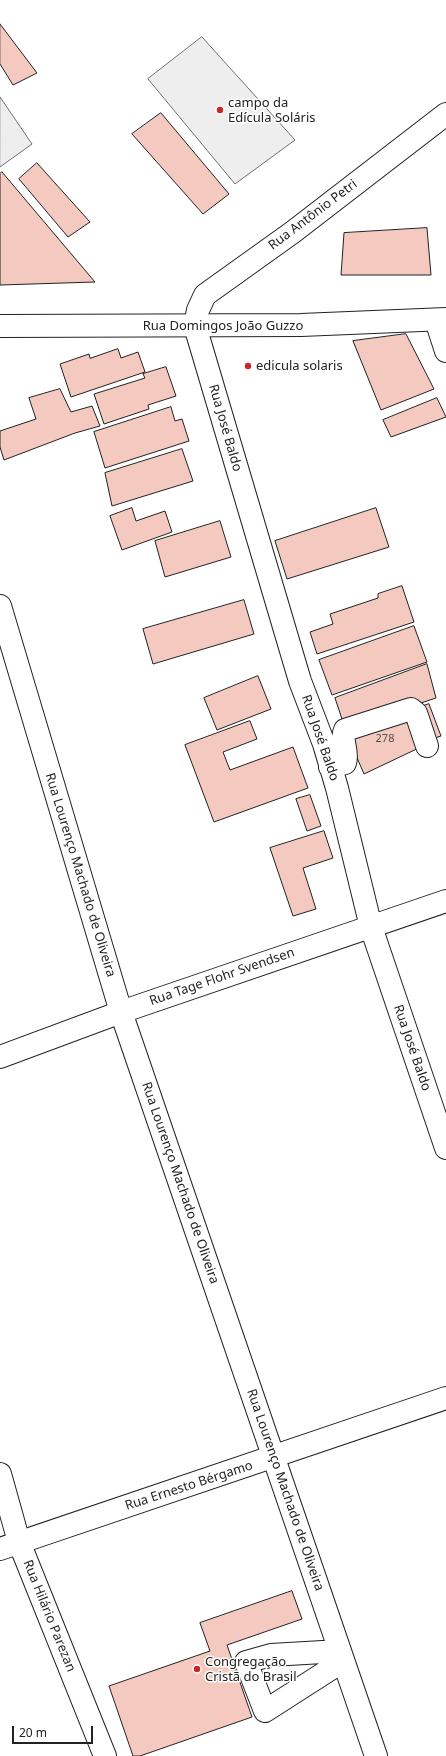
<!DOCTYPE html>
<meta charset="utf-8">
<style>
body{margin:0}
#map{position:relative;width:446px;height:1756px;overflow:hidden;background:#fff;font-family:"Noto Sans",sans-serif}
canvas{display:block}
.scale{position:absolute;left:12px;top:1726px;width:81px;height:18px;box-sizing:border-box;border:2px solid #222;border-top:0;padding-left:5px;font-size:12px;line-height:14px;white-space:nowrap;color:#222;-webkit-text-stroke:3px #fff;paint-order:stroke}
</style>
<div id="map">
<canvas width="446" height="1756"></canvas>
<div class="scale">20 m</div>
</div>
<script>
const context = document.querySelector('canvas').getContext('2d');
context.lineJoin = 'round';
function paint(path, color) {
  context.fillStyle = color;
  context.fill(path, 'evenodd');
}
function strokePath(path, color, width, dash) {
  context.strokeStyle = color;
  context.lineWidth = width;
  context.lineCap = dash ? 'butt' : 'round';
  context.setLineDash(dash || []);
  context.stroke(path);
}
function write(font, color, halo, rows, align = 'center') {
  context.font = font + ' "Noto Sans",sans-serif';
  context.lineWidth = 3;
  context.setLineDash([]);
  context.textBaseline = 'middle';
  context.strokeStyle = halo;
  context.fillStyle = color;
  for (const [text, x, y, turn = 0] of rows) {
    context.save();
    context.translate(x, y);
    context.rotate((+turn || 0) * Math.PI / 180);
    context.textAlign = isNaN(turn) ? turn : align;
    if (halo) context.strokeText(text, 0, 0);
    context.fillText(text, 0, 0);
    context.restore();
  }
}
const green = new Path2D(`
 M202,37L295,140L235,184L148,79Z
 M0,97L32,144L0,167Z`);
const building = new Path2D(`
 M0,24L37,73L13,85L0,64Z
 M161,113L229,194L203,214L132,134Z
 M37,163L90,222L68,237L19,179Z
 M2,172L95,282L0,285V174Z
 M427,228L431,275H341L344,233Z
 M406,334L434,389L381,410L353,341Z
 M118,349L121,358L138,352L145,372L71,397L60,364L89,354L90,358Z
 M166,367L176,396L148,405L149,409L104,424L94,394L145,378L143,374Z
 M60,389L71,412L92,406L100,426L75,433L4,460L0,447V431L36,419L29,398Z
 M437,398L446,417L391,437L383,420Z
 M171,407L175,421L182,419L189,441L105,468L94,432Z
 M182,449L193,481L112,506L105,473Z
 M132,508L136,521L165,511L172,532L122,550L110,516Z
 M376,508L389,547L287,579L275,541Z
 M220,521L231,557L165,577L155,541Z
 M402,586L414,622L317,654L310,632L333,624L330,614L378,598V594Z
 M244,600L254,634L153,664L143,629Z
 M414,626L427,662L332,695L319,660Z
 M427,664L436,698L345,728L335,698Z
 M258,676L271,709L217,730L204,698Z
 M429,704L441,736L429,740L418,708Z
 M411,712L423,746L364,774L346,732Z
 M250,721L257,739L223,752L230,770L293,747L308,788L214,822L185,745Z
 M310,795L321,826L307,831L296,799Z
 M324,831L333,858L303,868L316,909L293,916L270,848Z
 M292,1591L302,1619L227,1645L252,1717L140,1756H133L109,1686L210,1651L200,1623Z`);
const street = new Path2D(`
 M446,114L293,232L205,295L198,310L195,326L300,681L324,744L337,788L371,927L446,1148
 M436,320L446,351
 M0,606L121,1012L376,1756
 M330,767L345,763C349,752 340,740 345,730L411,709L416,713L427,746
 M0,1057L121,1012L446,901
 M0,1549L446,1398
 M340,1651L271,1655L246,1662L265,1711L343,1661`);
const secondary = new Path2D(`
 M0,326L301,325L446,319
 M0,1474L19,1542L105,1756`);
const markers = [
 [220,110,4,"#c62828"],
 [248,366,4,"#c62828"],
 [197,1669,4,"#c62828"]
];
const numberNames = [
 ["278",385,739]
];
const poiNames = [
 ["campo da",228,103],
 ["Edícula Soláris",228,118],
 ["edicula solaris",256,366],
 ["Congregação",205,1662],
 ["Cristã do Brasil",205,1677]
];
const streetNames = [
 ["Rua Antônio Petri",313,215,-37],
 ["Rua Domingos João Guzzo",223,326],
 ["Rua José Baldo",225,428,74],
 ["Rua José Baldo",320,738,71],
 ["Rua Lourenço Machado de Oliveira",80,875,73],
 ["Rua Tage Flohr Svendsen",222,977,-19],
 ["Rua José Baldo",412,1048,71],
 ["Rua Lourenço Machado de Oliveira",180,1183,71],
 ["Rua Ernesto Bérgamo",189,1486,-18],
 ["Rua Lourenço Machado de Oliveira",285,1490,71],
 ["Rua Hilário Parezan",49,1616,68]
];
paint(green, '#eee');
strokePath(green, '#6f6f6f', 1);
paint(building, '#f3c9c0');
strokePath(building, '#222', 1);
strokePath(street, '#222', 24);
strokePath(secondary, '#222', 24);
strokePath(street, '#fff', 22);
strokePath(secondary, '#fff', 22);
for (const [x, y, r, color] of markers) {
  const dot = new Path2D();
  dot.arc(x, y, r, 0, 2 * Math.PI);
  context.fillStyle = color;
  context.fill(dot);
  strokePath(dot, '#fff', 1.5);
}
write('11px', '#564c4a', null, numberNames);
write('13px', '#222', '#fff', poiNames, 'left');
write('13px', '#222', '#fff', streetNames);
</script>
